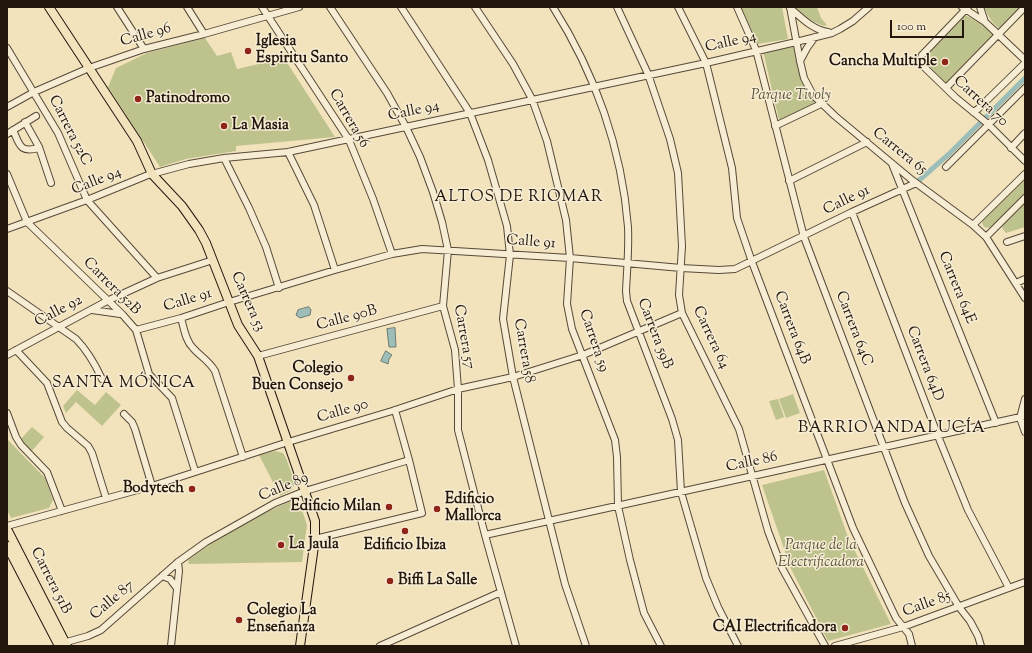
<!DOCTYPE html>
<meta charset="utf-8">
<style>
body{margin:0}
#map{position:relative;width:1032px;height:653px;overflow:hidden;background:#f2e3bd;font-family:"Sorts Mill Goudy",serif}
canvas{display:block}
.frame{position:absolute;inset:0;border:8px solid #23160d;pointer-events:none}
.scale{position:absolute;left:890px;top:20px;width:74px;height:18px;box-sizing:border-box;border:2px solid #23160d;border-top:0;padding-left:5px;font-size:12px;line-height:14px;white-space:nowrap;color:#23160d;-webkit-text-stroke:3px #f7edd4;paint-order:stroke}
</style>
<div id="map">
<canvas width="1032" height="653"></canvas>
<div class="frame"></div>
<div class="scale">100 m</div>
</div>
<script>
const context = document.querySelector('canvas').getContext('2d');
context.lineJoin = 'round';
function paint(path, color) {
  context.fillStyle = color;
  context.fill(path, 'evenodd');
}
function strokePath(path, color, width, dash) {
  context.strokeStyle = color;
  context.lineWidth = width;
  context.lineCap = dash ? 'butt' : 'round';
  context.setLineDash(dash || []);
  context.stroke(path);
}
function write(font, color, halo, rows, align = 'center') {
  context.font = font + ' "Sorts Mill Goudy",serif';
  context.lineWidth = 3;
  context.setLineDash([]);
  context.textBaseline = 'middle';
  context.strokeStyle = halo;
  context.fillStyle = color;
  for (const [text, x, y, turn = 0] of rows) {
    context.save();
    context.translate(x, y);
    context.rotate((+turn || 0) * Math.PI / 180);
    context.textAlign = isNaN(turn) ? turn : align;
    if (halo) context.strokeText(text, 0, 0);
    context.fillText(text, 0, 0);
    context.restore();
  }
}
const green = new Path2D(`
 M741,7H782L788,39L758,44Z
 M794,7H817L821,18L827,25L824,26L809,20Z
 M984,7H1022L1000,29C992,23 988,16 984,7Z
 M965,15L986,26L993,35L945,85L923,63L926,54Z
 M205,38L217,56L231,52L237,69L284,58L335,137L236,146V151L186,159L160,167L108,87L116,68L147,53Z
 M793,46L802,82L817,103L779,120L763,51Z
 M1025,177V193L994,225L989,228L984,227L982,223L984,218Z
 M1025,203V227L1006,233L1002,228L1003,225Z
 M77,390L95,405L106,392L121,405L102,426L76,402L66,413L63,406Z
 M793,394L800,413L786,418L779,399Z
 M778,399L784,417L776,420L769,401Z
 M32,427L44,437L31,452L19,441Z
 M7,439L45,478L53,500L49,508L11,518L7,510Z
 M275,451L283,453L286,458L295,483L292,490L280,496L259,455Z
 M824,470L848,537L891,624L828,641L791,569L762,485Z
 M298,498L307,525L302,562L189,564L188,560C220,536 261,513 298,498Z`);
const water = new Path2D(`
 M309,307L311,310L310,315L300,318L296,315L298,310Z
 M395,328L396,347H389L387,329Z
 M386,351L392,355L389,359L388,364L381,361Z`);
const canal = new Path2D(`
 M916,183L949,154L1025,78`);
const minor = new Path2D(`
 M117,7L144,49
 M187,7L204,34
 M262,7L349,140L373,199L392,254
 M330,7L387,93L406,127L420,157L433,192L442,222L448,250L443,306L455,350L458,389V430L485,535L516,646
 M401,7L470,113L488,160L507,226L510,255L503,319L513,377L565,584L586,646
 M475,7L513,64L532,99L547,141L566,220L570,258L567,304L572,329L615,440L617,457L618,506L630,560L644,613L661,646
 M553,7C595,73 622,149 628,227C629,248 627,270 626,291L627,301L672,419L678,440L681,492L706,578L718,607L738,646
 M617,7L648,74L670,139L678,173L682,246L679,295L682,313L739,429L768,531L782,568L825,646
 M678,7L706,63L732,168L737,218L752,262L853,528L896,618L909,634L912,646
 M737,7L756,50L804,237L905,503L929,556L959,607L970,621L978,636L981,646
 M790,7L800,61L804,78L813,95L835,116L912,180L973,225L986,237L1025,298
 M962,7L985,22L1025,60
 M968,7L922,55L920,60L922,65L955,97L988,124L1025,161
 M980,7L985,22
 M790,8C802,18 813,30 828,32
 M7,48L58,133L87,200L157,278
 M800,61L807,48L815,37
 M946,88L1025,7
 M7,107L34,92L89,68L144,49L204,34L299,7
 M973,112L978,109L1025,63
 M25,122L39,147L51,183
 M775,126L821,104
 M13,130C20,146 20,153 39,148
 M7,134L36,116
 M1011,148L1025,133
 M288,152L314,205L335,270
 M224,158L249,208L266,247L279,288
 M892,164L996,423
 M946,167L1025,88
 M7,174L27,222L122,314L136,330L149,374L172,398L195,471
 M789,181L867,142
 M852,212L938,436L968,510L1009,588
 M973,225L1025,174
 M7,229L87,200L148,175L189,164L224,158L288,152L706,63L796,42L832,33L840,29L853,21L869,7
 M986,237L1025,198
 M1007,242L1025,236
 M1016,283L1025,279
 M7,291L76,339C88,351 95,364 102,379
 M92,310L120,314
 M181,318C184,328 185,340 193,348C200,356 209,361 215,371L243,457
 M136,330L181,318L226,303L335,270L392,254L422,249L570,258L681,268L719,270L735,269L852,212L916,183
 M16,350L47,383L62,422L67,428L88,446L92,453L106,498
 M7,355L107,301L157,278L213,260
 M258,356L443,306
 M1025,399L1020,418L1025,432
 M7,413L16,437L21,445L47,472L62,511
 M124,414L132,422L135,429L152,486
 M7,526L152,486L285,443L392,411L458,389L513,377L583,355L682,313
 M485,535L1025,416
 M315,539L422,513L409,460L395,410
 M162,576L170,579L176,587
 M63,643L88,636L101,630L178,562L206,542L275,503L305,491L409,460
 M171,646L179,571L178,562
 M380,646L501,592
 M835,646L903,627L1025,582`);
const major = new Path2D(`
 M49,7L137,141L152,174L182,206L199,230L206,243L238,325L258,356L315,521V539L300,646
 M7,529L67,646
 M7,546L59,646`);
const markers = [
 [248,51,4,"#8f2418"],
 [945,62,4,"#8f2418"],
 [138,99,4,"#8f2418"],
 [224,126,4,"#8f2418"],
 [351,378,4,"#8f2418"],
 [192,489,4,"#8f2418"],
 [389,507,4,"#8f2418"],
 [437,509,4,"#8f2418"],
 [405,531,4,"#8f2418"],
 [281,545,4,"#8f2418"],
 [390,581,4,"#8f2418"],
 [239,620,4,"#8f2418"],
 [845,628,4,"#8f2418"]
];
const streetNames = [
 ["Calle 96",146,36,-16],
 ["Calle 94",731,43,-13],
 ["Carrera 70",980,102,42],
 ["Calle 94",414,112,-12],
 ["Carrera 56",348,119,60],
 ["Carrera 52C",69,131,63],
 ["Carrera 65",899,152,39],
 ["Calle 94",97,182,-22],
 ["Calle 91",847,201,-26],
 ["Calle 91",531,243,4],
 ["Carrera 52B",111,287,45],
 ["Carrera 64E",956,288,68],
 ["Calle 91",188,301,-17],
 ["Carrera 53",247,302,66],
 ["Calle 92",59,312,-28],
 ["Calle 90B",347,319,-15],
 ["Carrera 64B",791,328,69],
 ["Carrera 64C",853,329,69],
 ["Carrera 59B",654,334,69],
 ["Carrera 57",463,337,80],
 ["Carrera 64",710,338,65],
 ["Carrera 59",593,341,71],
 ["Carrera 58",523,351,80],
 ["Carrera 64D",924,364,69],
 ["Calle 90",343,412,-16],
 ["Calle 86",752,463,-12],
 ["Calle 89",284,488,-23],
 ["Carrera 51B",50,581,63],
 ["Calle 87",113,601,-40],
 ["Calle 85",927,605,-20]
];
const poiNames = [
 ["Iglesia",256,42],
 ["Espiritu Santo",256,59],
 ["Cancha Multiple",937,62,"right"],
 ["Patinodromo",146,99],
 ["La Masia",232,126],
 ["Colegio",343,369,"right"],
 ["Buen Consejo",343,386,"right"],
 ["Bodytech",184,489,"right"],
 ["Edificio",445,500],
 ["Mallorca",445,517],
 ["Edificio Milan",381,507,"right"],
 ["La Jaula",289,545],
 ["Edificio Ibiza",405,546,"center"],
 ["Biffi La Salle",398,581],
 ["Colegio La",247,611],
 ["Enseñanza",247,628],
 ["CAI Electrificadora",837,628,"right"]
];
const parkNames = [
 ["Parque Tivoly",791,96],
 ["Parque de la",821,546],
 ["Electrificadora",821,563]
];
const neighbourhoodNames = [
 ["ALTOS DE RIOMAR",519,198],
 ["SANTA MÓNICA",124,384],
 ["BARRIO ANDALUCÍA",892,429]
];
paint(green, '#bec38e');
paint(water, '#9dbdb8');
strokePath(water, '#6c7a74', 1);
strokePath(canal, '#9dbdb8', 5);
strokePath(minor, '#574939', 8);
strokePath(major, '#23160d', 10);
strokePath(minor, '#f7edd4', 6);
strokePath(major, '#f2e3bd', 8);
for (const [x, y, r, color] of markers) {
  const dot = new Path2D();
  dot.arc(x, y, r, 0, 2 * Math.PI);
  context.fillStyle = color;
  context.fill(dot);
  strokePath(dot, '#f7edd4', 1.5);
}
write('15px', '#23160d', '#f7edd4', streetNames);
write('bold 15px', '#23160d', '#f7edd4', poiNames, 'left');
write('italic 15px', '#59533a', '#f7edd4', parkNames);
context.letterSpacing = '1px';
write('16px', '#23160d', '#f7edd4', neighbourhoodNames);
context.letterSpacing = '0px';
</script>
